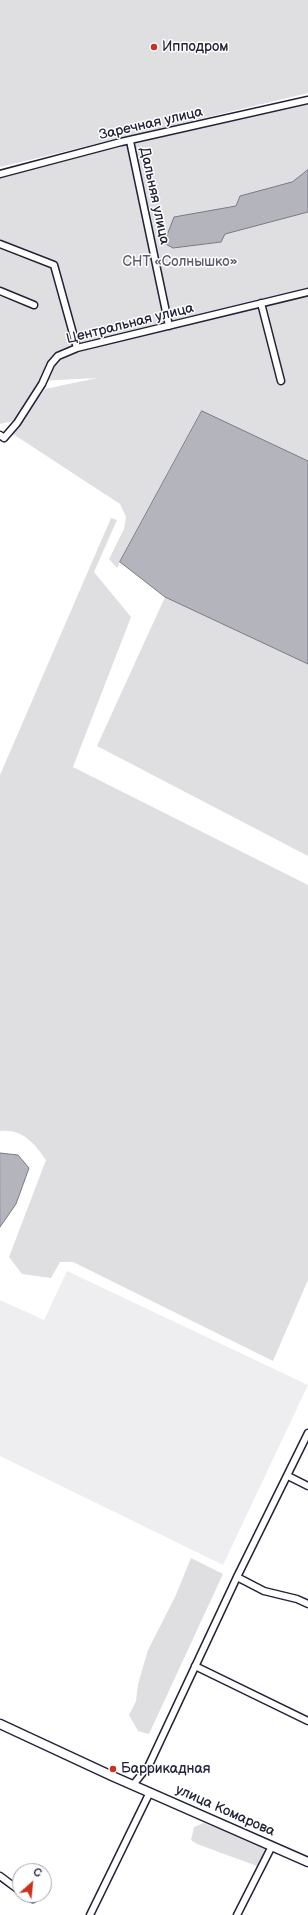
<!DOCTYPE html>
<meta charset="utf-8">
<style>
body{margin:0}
#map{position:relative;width:308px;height:1915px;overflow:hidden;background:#fff;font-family:"Balsamiq Sans",sans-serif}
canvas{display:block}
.north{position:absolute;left:12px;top:1863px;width:40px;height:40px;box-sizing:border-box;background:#fff;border:1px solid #a7a7b1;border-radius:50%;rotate:27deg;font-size:11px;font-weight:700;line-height:16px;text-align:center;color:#22223b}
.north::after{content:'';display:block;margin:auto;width:14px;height:18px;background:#c8321e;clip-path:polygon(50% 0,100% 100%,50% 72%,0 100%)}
</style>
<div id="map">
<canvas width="308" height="1915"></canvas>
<div class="north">С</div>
</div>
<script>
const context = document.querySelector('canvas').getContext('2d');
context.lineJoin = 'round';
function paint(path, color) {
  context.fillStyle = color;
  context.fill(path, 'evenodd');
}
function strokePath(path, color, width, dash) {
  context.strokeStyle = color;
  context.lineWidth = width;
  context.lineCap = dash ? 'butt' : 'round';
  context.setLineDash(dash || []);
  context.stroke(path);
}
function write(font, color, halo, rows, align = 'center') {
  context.font = font + ' "Balsamiq Sans",sans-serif';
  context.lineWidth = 3;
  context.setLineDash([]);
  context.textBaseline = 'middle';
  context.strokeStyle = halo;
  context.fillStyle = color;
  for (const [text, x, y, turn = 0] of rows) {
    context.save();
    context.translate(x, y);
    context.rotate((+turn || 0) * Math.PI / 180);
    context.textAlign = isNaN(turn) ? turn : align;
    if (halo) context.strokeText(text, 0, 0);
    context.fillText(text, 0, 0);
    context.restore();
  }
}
const built = new Path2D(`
 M67,1271L308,1385L223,1565L0,1456V1300L44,1320Z`);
const green = new Path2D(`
 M0,0H308V93L0,167Z
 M308,99V461L202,411L117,568L109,559L124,529L126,517L120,504L13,434L45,389L97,378L39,381L13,421L0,424V175L118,144Z
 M111,518L117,520L94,572L131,617L73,767L308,885V1280L273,1361L73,1262H60L51,1278L22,1274L9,1257L46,1160C34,1143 23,1129 0,1131V775Z
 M165,597L308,664V856L97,746Z
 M191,1558L223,1574L149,1734L138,1731L129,1715L136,1701L138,1684L148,1650L175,1597Z
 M204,1823L267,1847L257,1866L197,1844L191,1840L194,1827Z`);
const water = new Path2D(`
 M308,170V212L225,234L221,242L173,248L164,243L174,217L236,206L240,196L292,182Z
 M202,411L308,461V664L165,597L120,562Z
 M0,1153L18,1155L29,1168L16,1204L0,1227Z`);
const minor = new Path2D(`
 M130,141L169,326
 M0,174L121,142L308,100
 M0,244L54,265L77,348
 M0,291L34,305
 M261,303L281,381
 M0,435L4,438L17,423L42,384L51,364L58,356L77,348L308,292
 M288,1476L308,1486
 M237,1577L264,1591L297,1599L308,1604
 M195,1666L308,1721
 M133,1785L149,1765L237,1577L308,1433
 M0,1876L20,1891
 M26,1895L33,1899
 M90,1915L150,1792
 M237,1915L272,1846`);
const tertiary = new Path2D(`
 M0,1724L112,1776L308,1862`);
const markers = [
 [154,47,4,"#c8321e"],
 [113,1769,4,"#c8321e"]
];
const poiNames = [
 ["Ипподром",162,47],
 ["Баррикадная",121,1769]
];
const streetNames = [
 ["Заречная улица",151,124,-13],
 ["Дальняя улица",154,196,78],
 ["Центральная улица",130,324,-14],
 ["улица Комарова",225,1811,24]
];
const parkNames = [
 ["СНТ «Солнышко»",180,262]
];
paint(built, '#eeeef1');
paint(green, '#dfdfe2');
paint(water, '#b4b4bc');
strokePath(water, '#7a7a88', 1);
strokePath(minor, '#22223b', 9);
strokePath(tertiary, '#22223b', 11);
strokePath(minor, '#fff', 6);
strokePath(tertiary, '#fff', 8);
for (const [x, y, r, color] of markers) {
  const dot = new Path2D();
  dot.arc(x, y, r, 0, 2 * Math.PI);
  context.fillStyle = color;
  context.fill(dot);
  strokePath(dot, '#fff', 1.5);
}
write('14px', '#22223b', '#fff', poiNames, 'left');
write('14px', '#22223b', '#fff', streetNames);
write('14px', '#5b5b6d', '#fff', parkNames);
</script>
